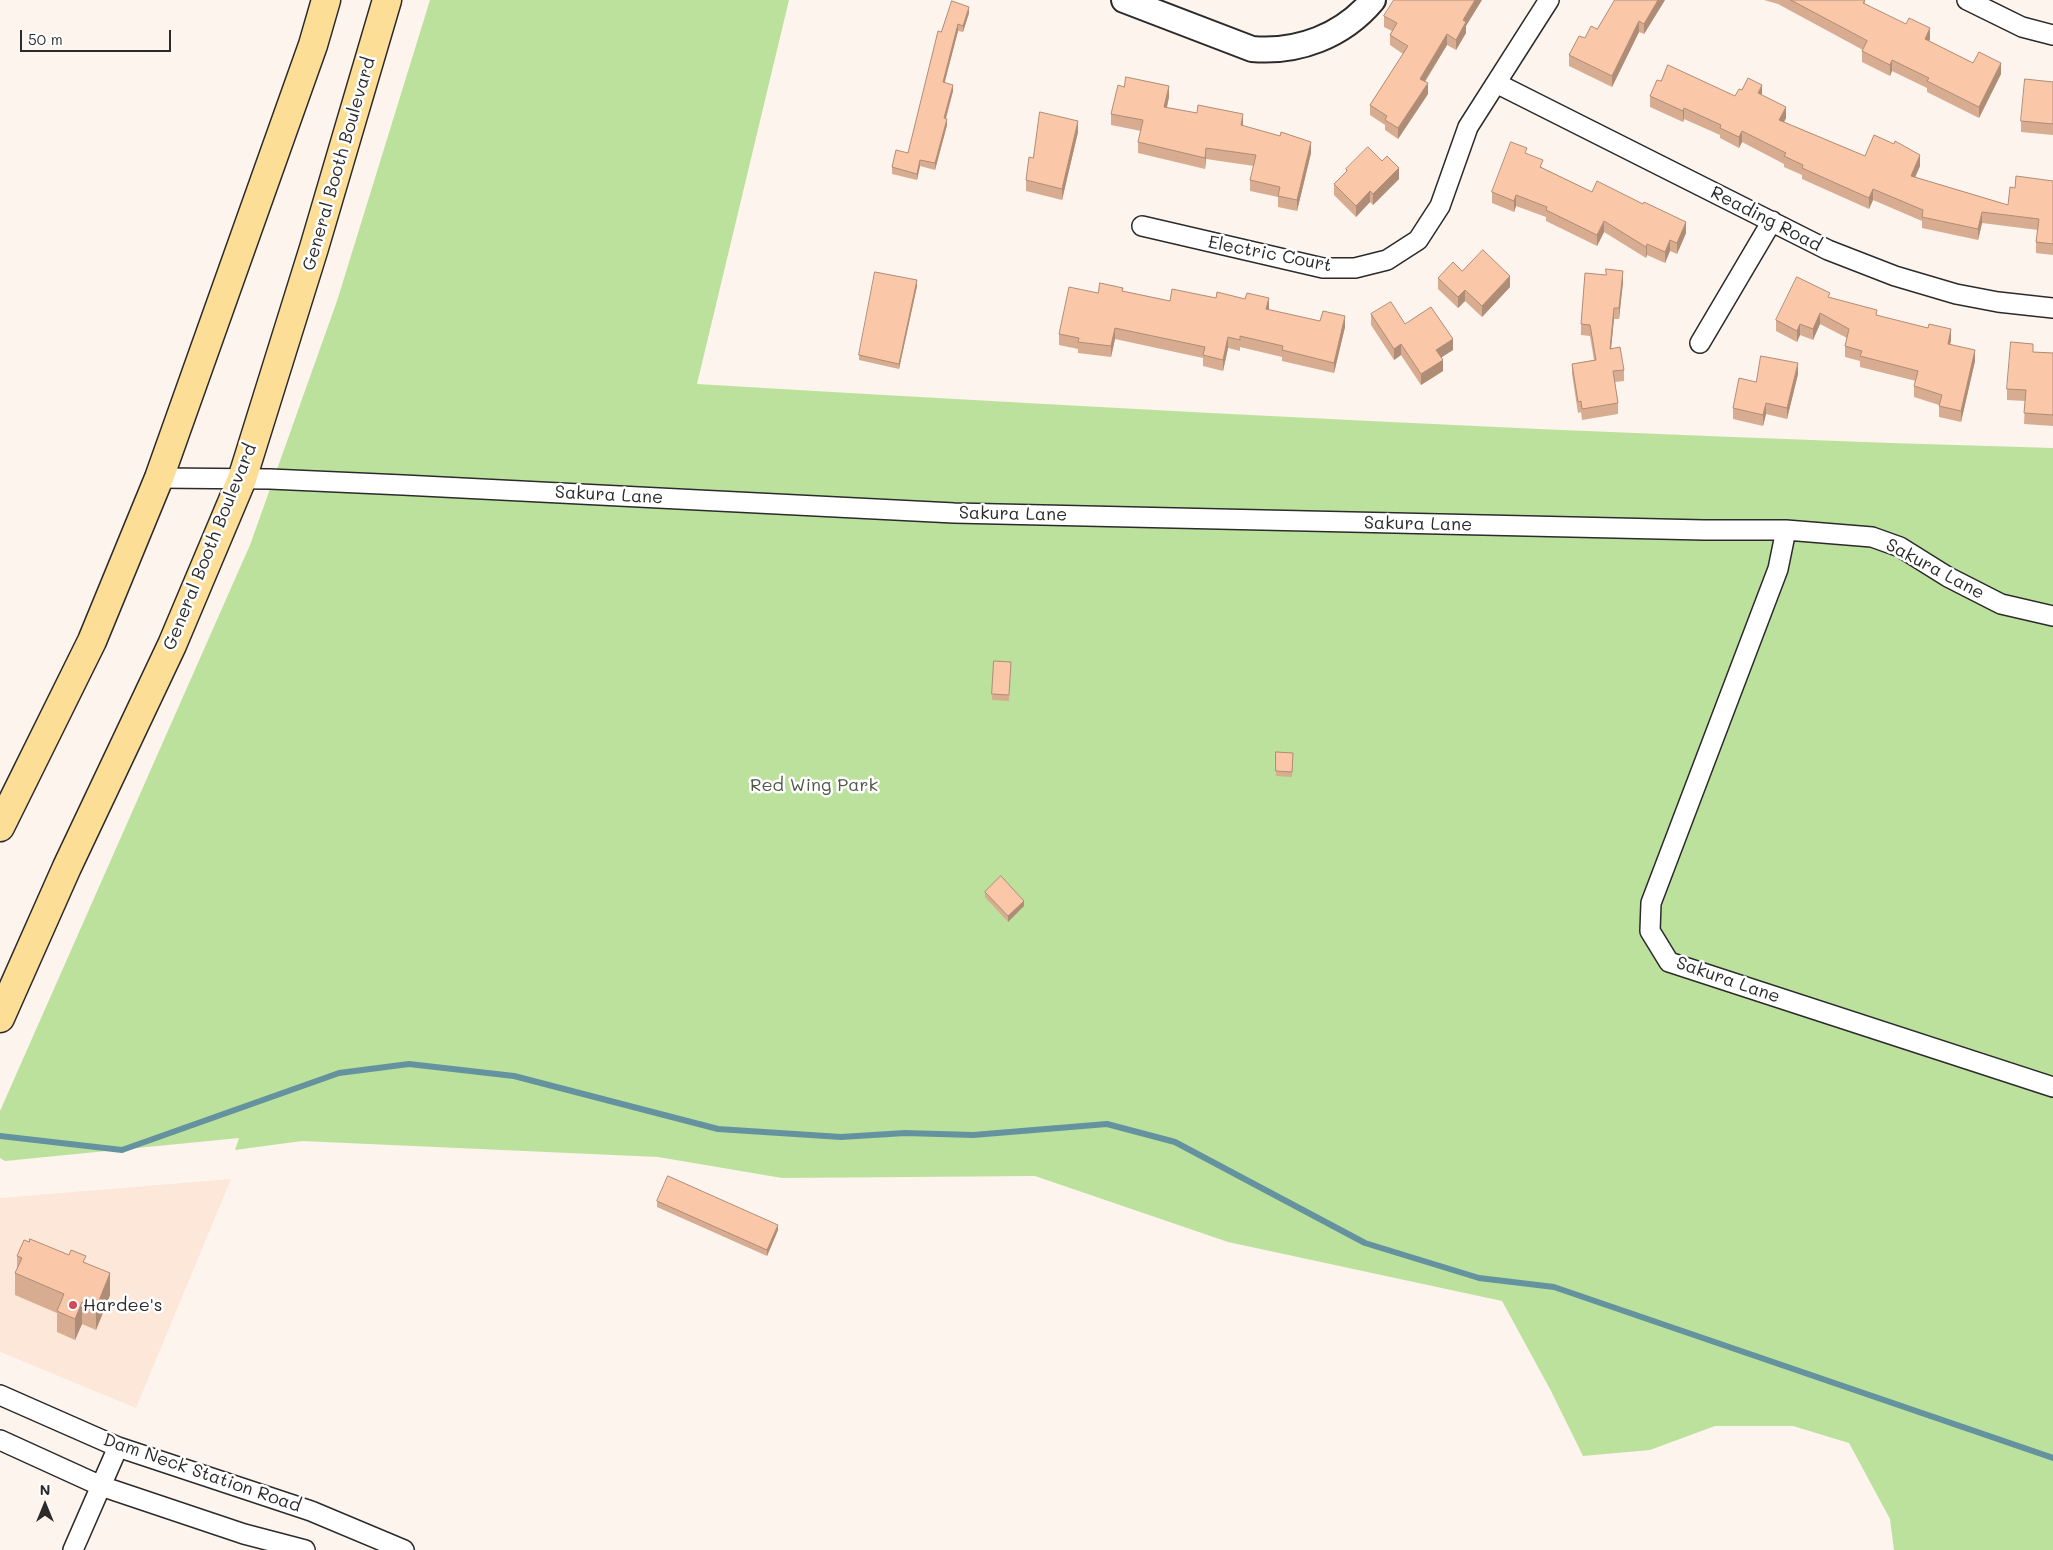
<!DOCTYPE html>
<style>
body{margin:0}
#map{position:relative;width:2053px;height:1550px;overflow:hidden;background:#fef4ee;font-family:Mali,sans-serif}
canvas{display:block}
.north{position:absolute;left:20px;top:1480px;width:50px;height:50px;-webkit-text-stroke:4px #fff;paint-order:stroke;rotate:0deg;font-size:14px;font-weight:700;line-height:20px;text-align:center;color:#2b2b2b}
.north::after{content:'';display:block;margin:auto;width:18px;height:22px;background:#2b2b2b;clip-path:polygon(50% 0,100% 100%,50% 72%,0 100%)}
.scale{position:absolute;left:20px;top:30px;width:151px;height:22px;box-sizing:border-box;border:2px solid #2b2b2b;border-top:0;padding-left:6px;font-size:15px;line-height:18px;white-space:nowrap;color:#2b2b2b;-webkit-text-stroke:4px #fff;paint-order:stroke}
</style>
<div id="map">
<canvas width="2053" height="1550"></canvas>
<div class="north">N</div>
<div class="scale">50 m</div>
</div>
<script>
const context = document.querySelector('canvas').getContext('2d');
context.lineJoin = 'round';
function paint(path, color) {
  context.fillStyle = color;
  context.fill(path, 'evenodd');
}
function strokePath(path, color, width, dash) {
  context.strokeStyle = color;
  context.lineWidth = width;
  context.lineCap = dash ? 'butt' : 'round';
  context.setLineDash(dash || []);
  context.stroke(path);
}
function write(font, color, halo, rows, align = 'center') {
  context.font = font + ' Mali,sans-serif';
  context.lineWidth = 5;
  context.setLineDash([]);
  context.textBaseline = 'middle';
  context.strokeStyle = halo;
  context.fillStyle = color;
  for (const [text, x, y, turn = 0] of rows) {
    context.save();
    context.translate(x, y);
    context.rotate((+turn || 0) * Math.PI / 180);
    context.textAlign = isNaN(turn) ? turn : align;
    if (halo) context.strokeText(text, 0, 0);
    context.fillText(text, 0, 0);
    context.restore();
  }
}
const built = new Path2D(`
 M231,1179L136,1408L0,1352V1198Z`);
const green = new Path2D(`
 M430,0H789L697,384C1149,411 1601,435 2053,448V1550H1894L1890,1519L1849,1443L1793,1426H1715L1650,1450L1583,1456L1551,1391L1502,1301L1228,1242L1035,1176L782,1178L658,1157L302,1141L235,1150L239,1138L5,1161L0,1158V1111L250,545L337,301Z`);
const stream = new Path2D(`
 M0,1136L122,1150L339,1073L409,1064L514,1076L718,1129L841,1137L905,1133L973,1135L1107,1124L1175,1142L1365,1243L1479,1278L1554,1287L2053,1458`);
const minor = new Path2D(`
 M1967,0L2022,27L2053,35
 M1496,83L1828,250L1895,276L1956,294L1998,302L2053,308
 M1142,226L1323,268H1355L1387,260L1418,240L1440,206L1468,127L1549,0
 M1700,343L1772,221
 M159,478L270,479L403,485L954,513L1704,530H1786L1872,537L1900,547L1948,577L2001,604L2053,616
 M1786,530L1778,569L1651,903L1650,931L1669,962L2053,1087
 M0,1395L118,1447L311,1511L404,1550
 M0,1440L101,1486L244,1534L305,1550
 M73,1550L118,1447`);
const tertiary = new Path2D(`
 M1124,0L1252,49C1298,53 1343,36 1373,0`);
const trunk = new Path2D(`
 M0,827L92,641L159,478L313,45L326,0
 M0,1018L67,867L172,645L242,479L314,248L387,0`);
const wall = new Path2D(`
 M1665,0L1644,34L1639,32L1612,87L1569,66V55L1585,38Z
 M1764,0H1865V4L1930,39L1929,41L1973,63L2001,74L1979,118L1927,92V88L1892,71L1890,76L1862,62V51L1863,50L1778,4Z
 M969,13L963,32L958,31L944,83L953,91L946,119L947,125L935,170L920,166L917,180L892,174V167L908,153L941,32Z
 M1384,16L1466,26V33L1456,50L1447,45L1425,82L1428,94L1398,139L1385,130V125L1370,115V105L1403,54L1390,45V35L1392,31L1384,27Z
 M1661,81L1735,96L1742,90L1762,95L1786,118L1784,122L1865,156L1920,166L1915,177L2008,205L2015,188L2053,181V255L2036,253V242L2038,230L1982,223L1978,240L1922,228V221L1873,200L1869,209L1802,179V175L1784,167V164L1742,142L1739,148L1720,138V135L1684,119L1683,122L1650,107V96Z
 M2053,82V135L2021,132V121Z
 M1169,97L1167,108L1243,126L1311,153L1297,211L1278,207V197L1250,191V180L1254,166L1206,159L1205,169L1138,153V142L1141,131L1111,125V114Z
 M1078,132L1062,200L1026,191V180L1033,158Z
 M1527,154L1543,168L1592,192L1686,233L1677,254L1670,251L1665,263L1647,255L1646,258L1604,232L1597,246L1546,221V217L1516,206L1514,212L1492,203V192Z
 M1382,161L1399,179L1373,205L1370,202L1356,217L1334,195V184L1346,172V169Z
 M1462,271L1510,287L1482,317L1465,301L1458,308L1438,289V278Z
 M1623,282L1619,319H1614L1611,348L1624,370V381L1615,382L1618,403V414L1582,420L1581,412L1578,413L1572,374V364L1594,360L1590,336L1581,335V324Z
 M917,286L899,369L859,360V355Z
 M1123,291L1170,301L1269,310L1345,327L1334,373L1282,361V357L1240,347V351L1228,348L1223,371L1203,366V358L1115,339L1111,357L1078,353V349L1059,345V334L1098,293Z
 M1830,297L1877,315L1951,340L1950,344L1975,361L1961,422L1939,417V405L1914,397V386L1916,381L1860,367V361L1845,357V346L1847,338L1820,324L1813,340L1800,335L1797,342L1776,331V320Z
 M1371,314L1405,324L1453,350L1441,357L1443,371L1421,385L1401,355L1394,360L1371,325Z
 M2033,352L2053,353V426L2024,424L2025,401L2007,400V389Z
 M1798,374L1787,419L1766,414L1763,426L1733,419V408L1756,382Z
 M994,661L1011,662L1009,701L992,700Z
 M1276,752L1293,753L1292,777L1276,776Z
 M985,892L1024,906L1008,922L985,897Z
 M657,1201L778,1230L767,1256L657,1207Z
 M69,1255L86,1263L110,1295L96,1330L82,1324L75,1340L57,1332V1313L15,1295V1273L17,1269V1256Z`);
const shadedWall = new Path2D(`
 M1475,0H1482L1466,26V33L1456,50V40L1463,20Z
 M1658,0H1665L1644,34V24Z
 M969,7V13L963,32V26Z
 M1639,21V32L1612,87V76Z
 M958,24V31L943,89V82Z
 M1930,28V39L1925,50V39Z
 M1447,34V45L1420,89V79Z
 M1892,60V71L1890,76V65Z
 M2001,63V74L1979,118V107Z
 M1428,83V94L1398,139V128Z
 M953,85V91L944,124V118Z
 M1762,85V96L1758,93Z
 M1169,86V97L1164,118V107Z
 M1786,107V118L1779,131V120Z
 M1684,108V119L1683,122V111Z
 M1243,114V125L1241,136V125Z
 M947,119V125L935,170V163Z
 M1078,121V132L1062,200V189Z
 M1742,131V142L1739,148V137Z
 M1311,142V153L1297,211V200Z
 M1206,148V159L1205,169V158Z
 M1920,155V166L1911,187V176Z
 M920,160V166L917,180V174Z
 M1399,168V179L1373,205V194Z
 M1873,189V200L1869,209V198Z
 M1370,191V202L1356,217V206Z
 M1516,195V206L1514,212V201Z
 M1982,212V223L1978,240V229Z
 M1604,221V232L1597,246V235Z
 M1686,222V233L1677,254V243Z
 M1670,240V251L1665,263V252Z
 M1647,244V255L1646,258V247Z
 M1623,271V282L1619,319V308Z
 M1510,276V287L1482,317V306Z
 M917,280V286L899,369V364Z
 M1465,290V301L1458,308V297Z
 M1269,298V309L1266,320V309Z
 M1614,308V319L1610,359V349Z
 M1820,313V324L1813,340V329Z
 M1345,316V327L1334,373V363Z
 M1800,324V335L1797,342V331Z
 M1115,328V339L1111,357V346Z
 M1951,329V340L1948,355V344Z
 M1228,337V348L1223,371V360Z
 M1453,339V350L1436,361V350Z
 M1401,344V355L1394,360V349Z
 M1975,350V361L1961,422V411Z
 M1443,360V371L1421,385V374Z
 M1798,363V374L1787,419V408Z
 M1766,403V414L1763,426V415Z
 M1024,901V906L1008,922V916Z
 M778,1225V1230L767,1256V1250Z
 M110,1273V1295L96,1330V1308Z
 M82,1302V1324L75,1340V1319Z`);
const building = new Path2D(`
 M1394,0H1475L1463,20L1466,22L1456,40L1447,34L1420,79L1428,83L1398,128L1385,120L1387,116L1370,105L1408,46L1390,35L1397,23L1384,16Z
 M1615,0H1658L1644,24L1639,21L1612,76L1569,55L1579,36L1585,38L1591,26L1597,29Z
 M1791,0H1865L1863,3L1906,24L1909,18L1930,28L1925,39L1973,63L1979,52L2001,63L1979,107L1927,81L1929,78L1892,60L1890,65L1862,51L1867,41Z
 M952,1L969,7L963,26L958,24L943,82L953,85L944,118L947,119L935,163L920,160L917,174L892,167L896,150L908,153L938,31L941,32Z
 M1668,65L1735,96L1739,89L1742,90L1748,78L1762,85L1758,93L1786,107L1779,120L1865,156L1874,135L1894,144L1895,141L1920,155L1911,176L2008,205L2010,187L2015,188L2016,176L2053,181V244L2036,242L2039,219L1982,212L1978,229L1922,217L1923,210L1873,189L1869,198L1802,168L1803,165L1784,156L1786,153L1742,131L1739,137L1720,128L1721,125L1684,108L1683,111L1650,96L1657,80L1661,81Z
 M1126,77L1169,86L1164,107L1197,113L1198,105L1243,114L1241,125L1280,136L1281,132L1311,142L1297,200L1278,196L1280,187L1250,180L1256,155L1206,148L1205,158L1138,142L1143,120L1111,114L1118,85L1124,87Z
 M2025,79L2053,82V124L2021,121Z
 M1040,112L1078,121L1062,189L1026,180L1029,157L1033,158Z
 M1511,142L1527,148L1525,153L1543,160L1540,167L1592,192L1597,181L1643,204L1644,202L1686,222L1677,243L1670,240L1665,252L1647,244L1646,247L1604,221L1597,235L1546,210L1547,207L1516,195L1514,201L1492,192Z
 M1368,147L1382,161L1387,156L1399,168L1373,194L1370,191L1356,206L1334,184L1347,171L1346,169Z
 M1483,250L1510,276L1482,306L1465,290L1458,297L1438,278L1453,262L1462,271Z
 M1606,269L1623,271L1619,308H1614L1610,349L1620,347L1624,370L1613,371L1618,403L1582,409L1581,401L1578,402L1572,364L1596,360L1590,325L1581,324L1585,273L1606,275Z
 M875,272L917,280L899,364L859,355Z
 M1797,277L1830,293L1828,297L1877,310L1876,315L1928,328L1929,324L1951,329L1948,344L1975,350L1961,411L1939,406L1942,395L1914,386L1918,371L1860,356L1862,351L1845,346L1849,329L1820,313L1813,329L1800,324L1797,331L1776,320Z
 M1100,283L1123,288L1122,291L1170,301L1172,289L1216,298L1217,292L1245,299L1247,293L1269,298L1266,309L1320,321L1323,311L1345,316L1334,363L1282,350L1283,346L1240,336V340L1228,337L1223,360L1203,355L1205,347L1115,328L1111,346L1078,342L1079,338L1059,334L1069,287L1098,293Z
 M1391,302L1405,324L1431,307L1453,339L1436,350L1443,360L1421,374L1401,344L1394,349L1371,314Z
 M2011,342L2033,344V352L2053,353V415L2024,413L2026,390L2007,389Z
 M1761,356L1798,363L1787,408L1766,403L1763,415L1733,408L1739,378L1756,382Z
 M994,661L1011,662L1009,695L992,694Z
 M1276,752L1293,753L1292,772L1276,771Z
 M1001,876L1024,901L1008,916L985,892Z
 M668,1176L778,1225L767,1250L657,1201Z
 M30,1239L69,1255L71,1250L86,1256L83,1262L110,1273L96,1308L82,1302L75,1319L57,1311L64,1294L15,1273L22,1258L17,1256L24,1240L29,1242Z`);
const markers = [
 [73,1305,5,"#d1495b"]
];
const streetNames = [
 ["General Booth Boulevard",339,164,-74],
 ["Reading Road",1766,219,27],
 ["Electric Court",1270,254,11],
 ["Sakura Lane",609,495,3],
 ["Sakura Lane",1013,514,1],
 ["Sakura Lane",1418,524,1],
 ["General Booth Boulevard",210,547,-68],
 ["Sakura Lane",1935,569,28],
 ["Sakura Lane",1728,980,19],
 ["Dam Neck Station Road",202,1473,19]
];
const parkNames = [
 ["Red Wing Park",814,785]
];
const poiNames = [
 ["Hardee's",83,1305]
];
paint(built, '#fde7d9');
paint(green, '#bce19c');
strokePath(stream, '#65929f', 6);
strokePath(minor, '#2b2b2b', 22);
strokePath(tertiary, '#2b2b2b', 28);
strokePath(trunk, '#2b2b2b', 31);
strokePath(minor, '#fff', 19);
strokePath(tertiary, '#fff', 24);
strokePath(trunk, '#fdde96', 28);
paint(wall, '#d7ac91');
paint(shadedWall, '#af8c76');
paint(building, '#fac8a9');
strokePath(building, '#af8c76', 1);
for (const [x, y, r, color] of markers) {
  const dot = new Path2D();
  dot.arc(x, y, r, 0, 2 * Math.PI);
  context.fillStyle = color;
  context.fill(dot);
  strokePath(dot, '#fff', 2);
}
write('18px', '#2b2b2b', '#fff', streetNames);
write('18px', '#4f5847', '#fff', parkNames);
write('18px', '#2b2b2b', '#fff', poiNames, 'left');
</script>
